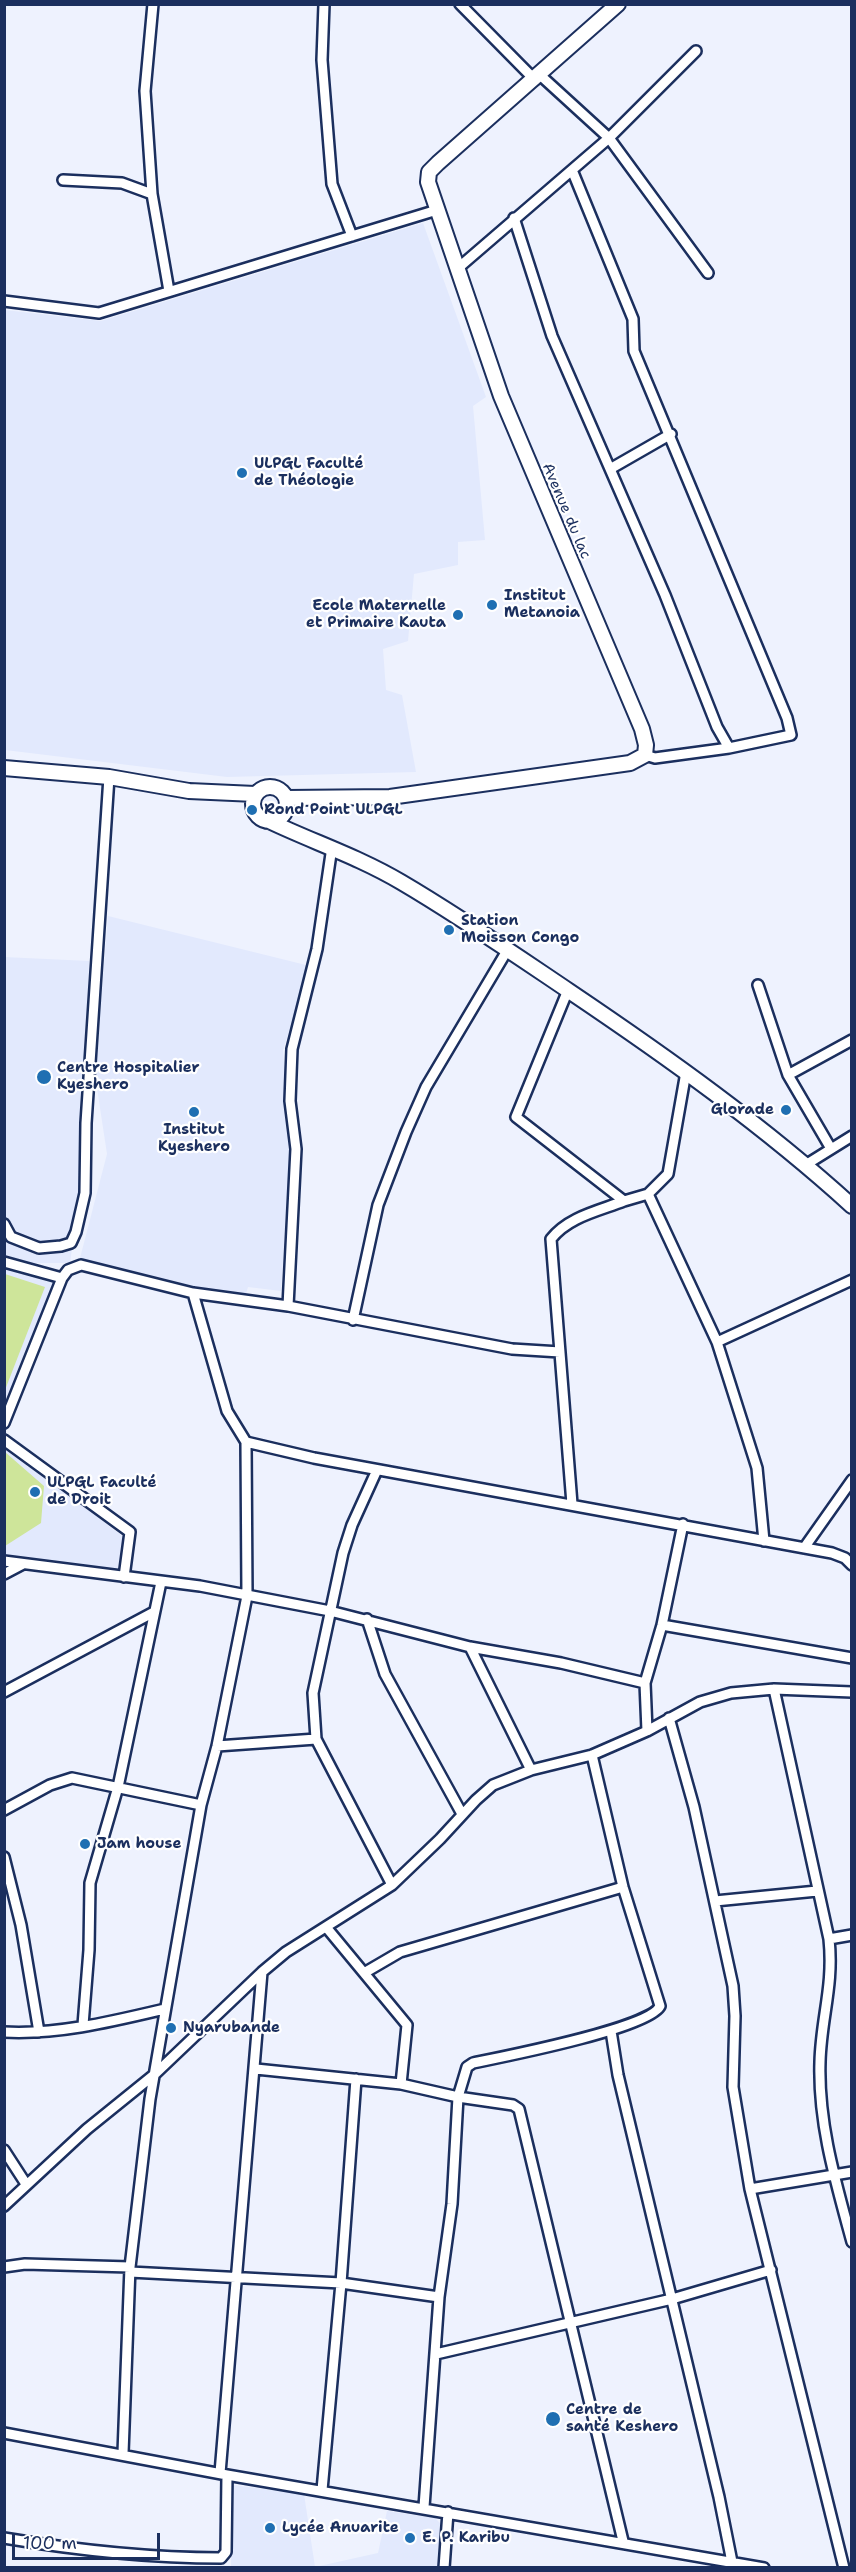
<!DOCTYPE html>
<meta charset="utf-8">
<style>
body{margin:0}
#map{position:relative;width:856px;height:2572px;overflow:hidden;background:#eef2fe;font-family:"Shantell Sans",sans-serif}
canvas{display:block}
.frame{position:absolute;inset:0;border:6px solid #1b2f5e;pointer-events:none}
.scale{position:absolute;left:12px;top:2533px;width:148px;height:27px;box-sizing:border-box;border:3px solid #1b2f5e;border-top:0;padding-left:8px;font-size:18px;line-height:21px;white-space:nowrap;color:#1b2f5e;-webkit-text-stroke:4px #fff;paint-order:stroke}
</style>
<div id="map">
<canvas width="856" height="2572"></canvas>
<div class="frame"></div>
<div class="scale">100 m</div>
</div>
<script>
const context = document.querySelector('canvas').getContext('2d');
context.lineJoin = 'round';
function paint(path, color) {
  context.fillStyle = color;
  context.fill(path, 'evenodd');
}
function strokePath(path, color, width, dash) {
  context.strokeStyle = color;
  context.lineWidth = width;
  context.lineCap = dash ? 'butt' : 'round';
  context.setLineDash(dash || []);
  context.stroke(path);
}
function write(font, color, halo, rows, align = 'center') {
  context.font = font + ' "Shantell Sans",sans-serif';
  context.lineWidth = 4.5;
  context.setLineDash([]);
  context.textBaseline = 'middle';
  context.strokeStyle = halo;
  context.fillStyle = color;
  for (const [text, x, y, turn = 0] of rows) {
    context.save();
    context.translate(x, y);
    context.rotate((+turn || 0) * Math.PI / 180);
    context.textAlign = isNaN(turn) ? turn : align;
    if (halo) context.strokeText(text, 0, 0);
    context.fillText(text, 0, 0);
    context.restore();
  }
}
const built = new Path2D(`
 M423,223L486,397L473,406L485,540L458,542V565L414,574L408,641L383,649L386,690L402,695L416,772L227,777L5,750V310L101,321Z
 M108,916L310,966L283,1050L290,1150L281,1291L248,1287L245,1297L79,1262L107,1154L95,1075Z
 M4,957L89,961L80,1192L70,1263H32L5,1256Z
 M5,1268L53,1283L5,1409Z
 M4,1446L125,1538L118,1572L5,1556Z
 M232,2485L304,2494L315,2567L378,2553L387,2511L435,2518L440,2523L438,2567L231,2568Z`);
const green = new Path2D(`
 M5,1274L45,1287L5,1390L4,1274Z
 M5,1452L44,1486L41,1523L5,1546Z`);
const street = new Path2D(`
 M153,4L145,91L152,194L169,291
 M324,4L322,60L332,184L352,236
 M460,4L535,80
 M540,75L609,138L708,273
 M572,170L633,319L634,351L787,718L791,735L729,748L655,758L645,755
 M63,180L122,183L152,194
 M514,218L552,336L665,595L717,727L729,748
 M457,269L609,138L696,51
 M4,301L99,313L437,210
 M610,469L671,434
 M758,985L788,1075L830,1147
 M568,990L516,1117L624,1201L648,1194L668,1174L686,1072
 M788,1075L852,1040
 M807,1164L852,1136
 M648,1194L717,1342L757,1468L764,1541
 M4,1224L11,1237L39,1248L61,1246L71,1243L76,1232L85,1193L86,1123L109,777
 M4,1262L62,1278L68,1270L81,1265L193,1293L288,1306L512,1349L560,1352
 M288,1306L296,1149L290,1101L292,1049L317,949L332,847
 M353,1320L378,1205L406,1132L426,1087L508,949
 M717,1342L852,1280
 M4,1423L62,1278
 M4,1440L130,1532L124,1577
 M246,1442L314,1458L832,1553L845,1558L852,1565
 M377,1470L352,1525L343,1553L313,1693L316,1739L392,1885
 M572,1504L551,1239C568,1217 598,1211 624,1201
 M804,1548L852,1480
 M4,1561L200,1586L330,1611L470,1647L561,1663L645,1683
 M4,1574L23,1564
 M367,1619L385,1674L462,1814
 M662,1625L852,1658
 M470,1647L531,1770
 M774,1689L829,1939C834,1986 821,2018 820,2062C818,2124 836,2183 852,2242
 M4,1692L154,1612
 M669,1718L694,1807L733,1986L735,2016L733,2087L750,2189L844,2568
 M647,1731L645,1683L662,1625L683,1524
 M217,1746L316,1739
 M4,1810L50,1785L72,1778L201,1805
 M4,1857L21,1925L39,2032
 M715,1901L817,1891
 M326,1927L407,2025L401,2084
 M829,1939L852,1935
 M364,1973L400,1952L623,1887
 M83,2025L89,1950L90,1883L118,1787L161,1582
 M611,2031L618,2075L719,2497L732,2562
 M4,2032C58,2035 114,2021 165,2009
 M256,2069L401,2084L458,2097L513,2105L519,2109L623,2541
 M4,2150L26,2184
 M750,2189L852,2172
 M4,2206L87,2129L155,2074L262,1972L286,1952L392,1885L440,1839L476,1800L493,1785L531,1770L592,1755L647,1731L700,1702L731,1693L774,1689L852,1692
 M4,2267L25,2264L130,2267
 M130,2272L341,2283L439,2297
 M436,2354L672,2299L771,2270
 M4,2433L227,2475L764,2568
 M123,2453L130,2267L150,2099L201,1805L217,1746L247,1596L246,1442L227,1411L193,1293
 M220,2473L262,1972
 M322,2490L341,2283L356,2079
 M424,2507L439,2297L452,2204L458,2097L467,2067L473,2063C502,2057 650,2028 660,2006L623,1887L592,1755
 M4,2538C76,2550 148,2558 221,2558L226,2552L227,2475
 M444,2568L448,2512`);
const secondary = new Path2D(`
 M4,768L109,777L189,791L255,794
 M253 804a17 17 0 1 1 34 0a17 17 0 1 1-34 0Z
 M287,798L390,797L630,763L645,755L646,745L642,729L501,396L428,182L429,172L438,163L618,4
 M269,821C313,842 359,857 401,882C459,916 514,954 569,991C667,1057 764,1126 852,1206`);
const markers = [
 [242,473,6,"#1f6fb2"],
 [492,605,6,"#1f6fb2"],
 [458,615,6,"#1f6fb2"],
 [252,810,6,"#1f6fb2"],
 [449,930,6,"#1f6fb2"],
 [44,1077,8,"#1f6fb2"],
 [786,1110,6,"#1f6fb2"],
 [194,1112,6,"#1f6fb2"],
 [35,1492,6,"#1f6fb2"],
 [85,1844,6,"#1f6fb2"],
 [171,2028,6,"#1f6fb2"],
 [553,2419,8,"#1f6fb2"],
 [270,2528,6,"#1f6fb2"],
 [410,2538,6,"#1f6fb2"]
];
const poiNames = [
 ["ULPGL Faculté",254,464],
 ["de Théologie",254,481],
 ["Institut",504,596],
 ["Metanoia",504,613],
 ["Ecole Maternelle",446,606,"right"],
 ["et Primaire Kauta",446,623,"right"],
 ["Rond Point ULPGL",264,810],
 ["Station",461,921],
 ["Moisson Congo",461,938],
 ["Centre Hospitalier",57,1068],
 ["Kyeshero",57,1085],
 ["Glorade",774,1110,"right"],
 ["Institut",194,1130,"center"],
 ["Kyeshero",194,1147,"center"],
 ["ULPGL Faculté",47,1483],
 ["de Droit",47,1500],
 ["Jam house",97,1844],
 ["Nyarubande",183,2028],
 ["Centre de",566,2410],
 ["santé Keshero",566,2427],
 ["Lycée Anuarite",282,2528],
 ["E. P. Karibu",422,2538]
];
const streetNames = [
 ["Avenue du lac",566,511,67]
];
paint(built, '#e2e9fd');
paint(green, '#cee59a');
strokePath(street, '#1b2f5e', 14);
strokePath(secondary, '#1b2f5e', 18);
strokePath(street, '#fff', 9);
strokePath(secondary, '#fff', 14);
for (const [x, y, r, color] of markers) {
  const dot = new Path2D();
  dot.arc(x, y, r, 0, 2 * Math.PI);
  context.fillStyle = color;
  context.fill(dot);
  strokePath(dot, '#fff', 2);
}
write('bold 15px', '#1b2f5e', '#fff', poiNames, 'left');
write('15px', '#1b2f5e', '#fff', streetNames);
</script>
